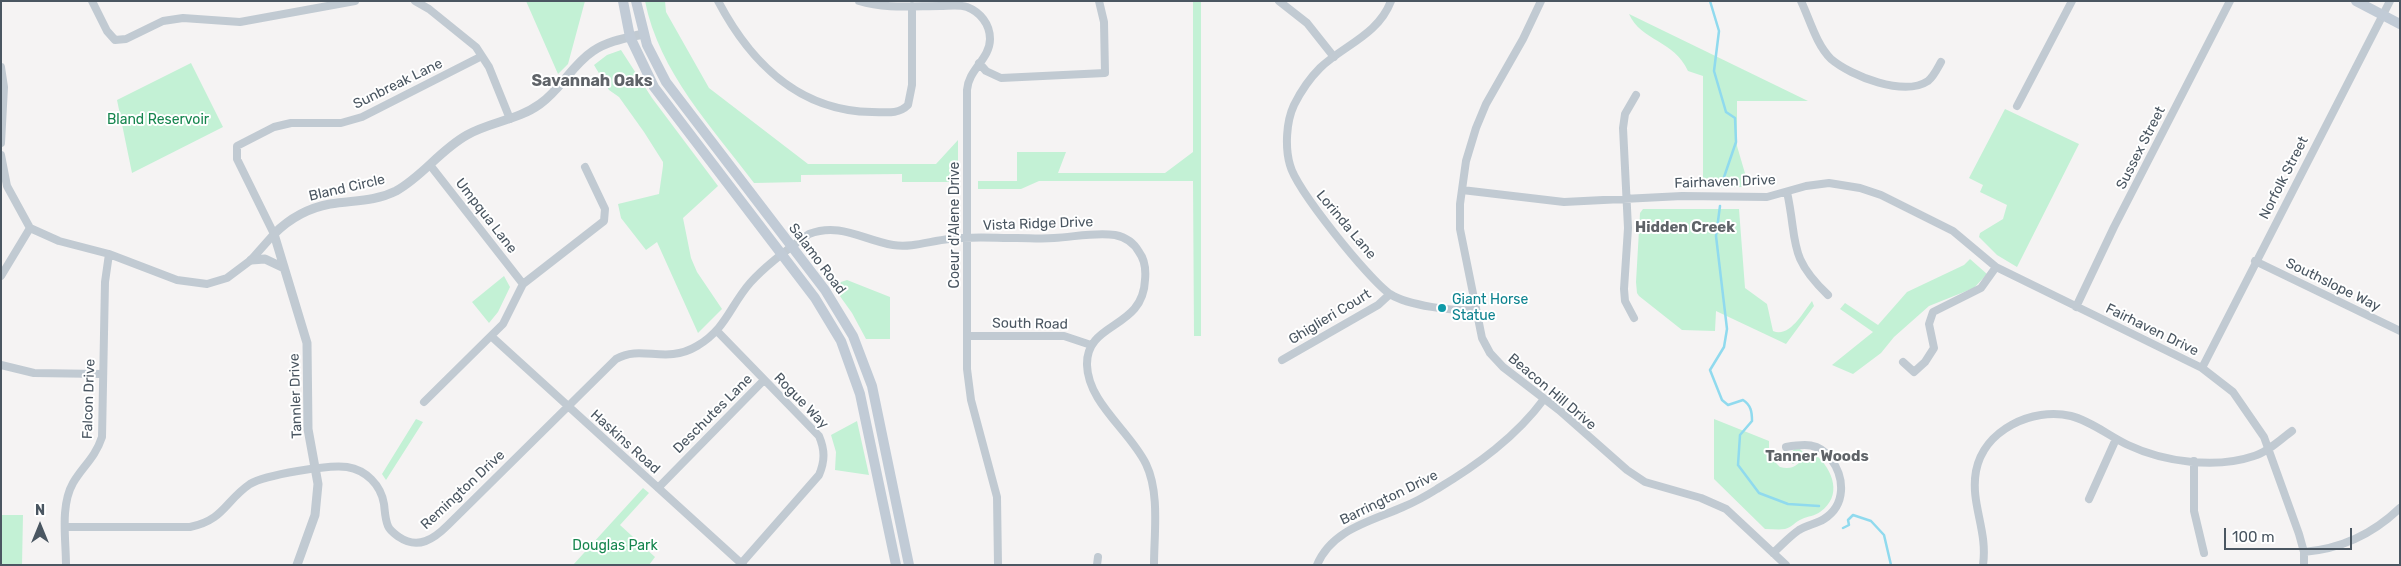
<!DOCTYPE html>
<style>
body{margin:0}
#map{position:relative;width:2401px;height:566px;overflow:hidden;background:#f5f3f3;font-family:Rubik,sans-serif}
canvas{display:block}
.frame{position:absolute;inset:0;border:2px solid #4a5661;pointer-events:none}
.north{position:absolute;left:15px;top:501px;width:50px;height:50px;-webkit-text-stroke:4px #fff;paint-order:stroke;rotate:0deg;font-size:14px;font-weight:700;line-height:20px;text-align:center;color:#4a5661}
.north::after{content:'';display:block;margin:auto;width:18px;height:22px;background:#4a5661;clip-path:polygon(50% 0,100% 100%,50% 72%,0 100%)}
.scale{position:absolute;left:2224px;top:528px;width:128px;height:22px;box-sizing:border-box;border:2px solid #4a5661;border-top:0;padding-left:6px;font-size:15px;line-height:18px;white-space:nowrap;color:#4a5661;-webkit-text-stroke:4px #fff;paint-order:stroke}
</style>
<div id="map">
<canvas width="2401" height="566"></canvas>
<div class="frame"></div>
<div class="north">N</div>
<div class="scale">100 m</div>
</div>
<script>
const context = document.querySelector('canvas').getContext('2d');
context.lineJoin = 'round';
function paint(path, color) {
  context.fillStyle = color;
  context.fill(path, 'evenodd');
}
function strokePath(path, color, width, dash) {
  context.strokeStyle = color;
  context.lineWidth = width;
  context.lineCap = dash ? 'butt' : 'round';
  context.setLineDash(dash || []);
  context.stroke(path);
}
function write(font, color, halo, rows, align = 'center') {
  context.font = font + ' Rubik,sans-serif';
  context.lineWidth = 4;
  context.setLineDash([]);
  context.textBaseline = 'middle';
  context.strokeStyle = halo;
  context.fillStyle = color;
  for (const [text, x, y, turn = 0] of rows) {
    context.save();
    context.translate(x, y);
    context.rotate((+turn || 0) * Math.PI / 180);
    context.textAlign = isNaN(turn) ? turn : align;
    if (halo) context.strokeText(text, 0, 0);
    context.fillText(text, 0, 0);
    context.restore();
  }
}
const green = new Path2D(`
 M526,1H585L568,64L558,74Z
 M645,1H665L666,12L709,88L808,164H936L958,140V182H902V174L801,175V182L754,183C712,127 659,72 645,1Z
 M1193,1H1201V336H1194L1193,181H1039L1021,189H978V181H1017V152H1066L1058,173H1165L1193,152Z
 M1629,14L1808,101H1737V146L1749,187H1703V76L1688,71C1674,40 1641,41 1629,14Z
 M621,50L652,98L718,186L683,218L691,258L697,272L722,309L698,333L657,242L646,250L621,218L618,204L659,194L663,166V162L644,132L619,97L609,90L594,65L607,55Z
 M191,63L223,127L132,173L117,100Z
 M2005,109L2079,144L2017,267L1997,255L1979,237L1980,233L2003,219L2007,205L1980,192L1983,185L1969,178Z
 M1649,209H1739L1745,288L1767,304L1773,331C1790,338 1803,312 1812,301L1814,306L1786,344L1716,311L1715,331L1682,330L1639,296L1637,293L1636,282L1640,213L1643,209Z
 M1970,259L1987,274L1974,288L1929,306L1894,337L1881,353L1853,374L1832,365L1873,332L1840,309L1845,303L1878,325L1907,292L1964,265Z
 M504,276L510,287L498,312L489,323L472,302Z
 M847,280L890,297V339H866L852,313L832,285Z
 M416,419L423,422L386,480L382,474Z
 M1714,419L1769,441V456L1780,467C1794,471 1799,463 1808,454L1816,455C1833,470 1843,496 1820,512C1815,516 1808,516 1802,519C1796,521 1791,528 1785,529C1779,530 1772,529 1765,529L1714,479Z
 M857,421L869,475L835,470L836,452L831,435Z
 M1797,446L1804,453L1793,464L1786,458Z
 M643,488L649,493L620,525L655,557L649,565H573Z
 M1,515H23L22,565H1Z`);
const stream = new Path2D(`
 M1710,1L1719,31L1714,71L1726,112L1735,118L1736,142L1722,183
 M1720,206L1716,236L1727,329L1724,347L1710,370L1722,400L1728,405L1743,400C1751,405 1752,412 1752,421L1740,435L1738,465L1759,493L1788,504L1819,506
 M1843,528L1849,525L1848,520L1853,515L1871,521L1884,535L1891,565`);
const minor = new Path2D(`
 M92,1L107,31L115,40L126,39L163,21L183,18L240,22L355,1
 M415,1L429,9L476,47L489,67L510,119
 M718,1C750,62 799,111 872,112C885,112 898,115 908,105L912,85V6
 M859,1C885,9 913,6 940,6C948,6 958,4 967,7C980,12 990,24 990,39C990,59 968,70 967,90V369L971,400L997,497L998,565
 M1279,1L1307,23L1334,57
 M1391,1C1378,35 1344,45 1320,68C1310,78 1300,93 1294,105C1286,122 1285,148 1290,165C1296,189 1369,280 1390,294C1409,306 1453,311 1475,310
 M1541,1L1523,39L1486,104L1476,128L1466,161L1460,204V229L1482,338L1490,353L1503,367L1559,410L1627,470L1645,482L1701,498L1726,509L1786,565
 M1801,1C1810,20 1816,44 1831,59C1851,76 1904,97 1928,81C1934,76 1937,69 1941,62
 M979,63L986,71L1001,78L1105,73L1104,22L1099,1
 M1,67L4,87L1,143
 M2017,106L2072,1
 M1,155L7,186L30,228L59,241L109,254L177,280L207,284L227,278L251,260L274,234L237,159V146L274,127L291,123H341L362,117L482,56
 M430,165L523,284
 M1462,190L1564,202L1682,196L1767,197L1806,186L1829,183L1860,188L1881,195L1953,231L1996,267L2202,368L2233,392L2264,437L2299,534L2304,552V565
 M1787,192C1798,242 1787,256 1828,295
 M2255,261L2400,331
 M1,276L30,228
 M2076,307L2114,227L2230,1
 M1634,318L1625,301L1624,289L1628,228L1623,128L1625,114L1636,95
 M717,331L819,436C825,450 825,461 819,475L740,565
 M491,336L743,565
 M967,336H1064L1091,345
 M1282,360L1378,305L1390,294
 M1903,362L1914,372L1925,362L1934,348L1929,324L1933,312L1981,288L1996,267
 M1,365L34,373L102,374
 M2202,368L2390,1
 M424,402L503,324L523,284L604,221L605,209L585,167
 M2194,461V511L2204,553
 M658,488L764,380
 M2089,499L2116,439
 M66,527H190C224,520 225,501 250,484C265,475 330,464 347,467C366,470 381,485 384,504C385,512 385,519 388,526C390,531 395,534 399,537C418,550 434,539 448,525L616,359C642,344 665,365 697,346C726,329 730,306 750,283C767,264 789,248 809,234C840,222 863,240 893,245C912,248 930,241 949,239C971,236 994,238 1017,238C1029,238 1042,239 1054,238C1074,237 1095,232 1115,235C1125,237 1134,243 1139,252C1145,260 1146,270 1145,280C1143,330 1086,321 1087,365C1088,403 1130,431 1146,464C1160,493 1154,534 1154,565
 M2304,552C2341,549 2373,534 2400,508
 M1773,553C1782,545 1790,536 1799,530C1807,525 1816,524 1824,519C1846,505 1845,478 1831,459C1819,442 1804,444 1786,447
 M66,565C66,539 60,506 73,483C83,466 95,458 102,437L105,282L109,254
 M1097,565L1098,557
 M1317,565C1332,529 1372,521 1403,507C1415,502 1426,496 1437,489C1477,465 1516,437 1544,399
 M1983,565C1988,530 1970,504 1976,471C1984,430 2032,407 2071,416C2091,421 2109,436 2128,445C2164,462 2216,469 2254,456C2268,452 2281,439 2292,431`);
const tertiary = new Path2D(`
 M251,260L265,259L284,268
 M297,565L315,515L318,484L308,429L307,343L274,234C289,219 308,208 330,204C353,200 374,202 396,191C423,176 440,150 467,135C490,122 518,120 540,104C561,89 572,65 593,51C608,41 626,38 643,34`);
const secondary = new Path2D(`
 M623,1L630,37L654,87L815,298L841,341L860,394L896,565
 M636,1L647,45L666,82L825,290L853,336L872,386L909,565
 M2356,1L2400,24`);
const markers = [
 [1442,308,5,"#0f9aa8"]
];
const streetNames = [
 ["Sunbreak Lane",398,84,-26],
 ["Sussex Street",2141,148,-63],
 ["Norfolk Street",2284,178,-63],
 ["Fairhaven Drive",1725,182,-2],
 ["Bland Circle",347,188,-13],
 ["Umpqua Lane",486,216,52],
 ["Vista Ridge Drive",1038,224,-2],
 ["Coeur d'Alene Drive",955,225,-90],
 ["Lorinda Lane",1346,225,50],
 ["Salamo Road",817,259,53],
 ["Southslope Way",2333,285,26],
 ["Ghiglieri Court",1330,317,-31],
 ["South Road",1030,324,1],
 ["Fairhaven Drive",2152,330,26],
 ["Beacon Hill Drive",1552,392,40],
 ["Tannler Drive",296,396,-92],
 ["Falcon Drive",89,399,-88],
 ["Rogue Way",801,401,46],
 ["Deschutes Lane",713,414,-45],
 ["Haskins Road",625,442,42],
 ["Remington Drive",463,490,-43],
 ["Barrington Drive",1389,498,-26]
];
const parkNames = [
 ["Bland Reservoir",158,120],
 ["Douglas Park",615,546]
];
const cultureNames = [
 ["Giant Horse",1452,300],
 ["Statue",1452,316]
];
const neighbourhoodNames = [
 ["Hidden Creek",1685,228],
 ["Tanner Woods",1817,457]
];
const quarterNames = [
 ["Savannah Oaks",592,81]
];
paint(green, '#c3f1d5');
strokePath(stream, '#90daee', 2.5);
strokePath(minor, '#c1cad2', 8);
strokePath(tertiary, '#c1cad2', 9);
strokePath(secondary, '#c1cbd6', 10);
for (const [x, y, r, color] of markers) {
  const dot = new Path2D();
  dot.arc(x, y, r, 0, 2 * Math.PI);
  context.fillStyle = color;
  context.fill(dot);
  strokePath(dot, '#fff', 2);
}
write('14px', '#4a5661', '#fff', streetNames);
write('14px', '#17864f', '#fff', parkNames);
write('14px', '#0d838f', '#fff', cultureNames, 'left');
write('bold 15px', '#5f6368', '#fff', neighbourhoodNames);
write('bold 16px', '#5f6368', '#fff', quarterNames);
</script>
